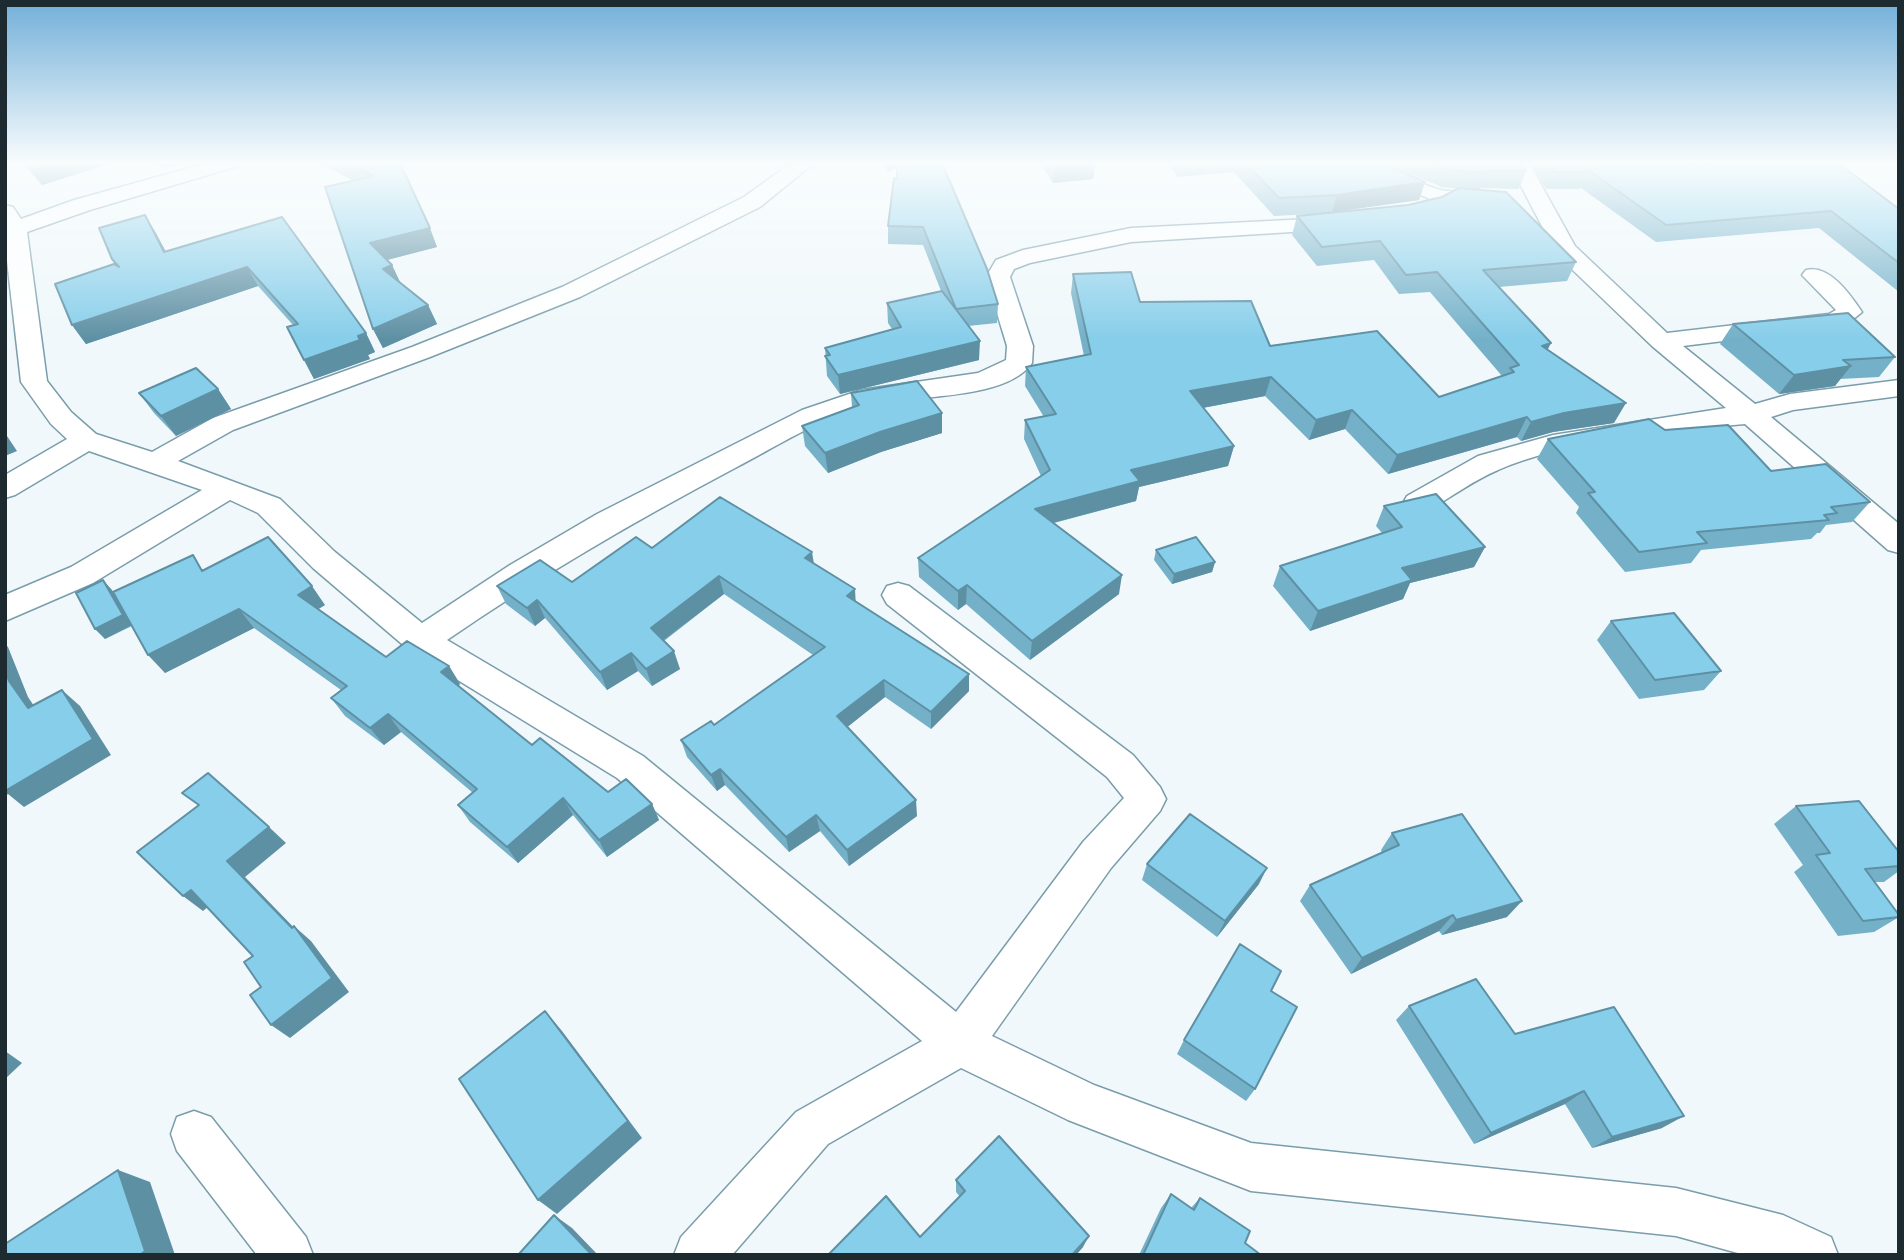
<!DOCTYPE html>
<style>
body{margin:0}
#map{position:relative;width:1904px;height:1260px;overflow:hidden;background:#f0f8fb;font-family:"DejaVu Sans",sans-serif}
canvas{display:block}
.frame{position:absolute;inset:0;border:7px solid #1d2b31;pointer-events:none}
</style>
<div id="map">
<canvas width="1904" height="1260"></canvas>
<div class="frame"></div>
</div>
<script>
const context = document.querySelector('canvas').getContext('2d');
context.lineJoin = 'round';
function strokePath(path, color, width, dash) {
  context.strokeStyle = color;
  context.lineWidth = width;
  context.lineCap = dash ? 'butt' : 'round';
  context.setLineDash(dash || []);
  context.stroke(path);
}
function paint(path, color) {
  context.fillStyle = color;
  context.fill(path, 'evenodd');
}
const minor = new Path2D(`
 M207,163H238L235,167L90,210L27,232L47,381L71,412L96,434L152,452L213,418L412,347L562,287L744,197L791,163H814L760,207L580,297L430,357L233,430L178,461L280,499L335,552L422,623L510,565L597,514L802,410L861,390L978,373L1006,360L1007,346L986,277L996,260L1023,250L1131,228L1348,217L1351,222L1348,227L1340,229L1131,242L1030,263L1014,269L1010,277L1033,346L1032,363C1005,402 908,394 865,406C819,419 777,446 735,468C635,521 540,576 447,640L643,756L956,1012L1083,842L1124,798L1107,777L887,604L882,595L887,586L898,583L909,586L1133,755L1160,787L1166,799L1160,811L1111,868L992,1036L1094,1085L1251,1143L1676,1188L1783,1215L1831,1237L1838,1255H1745L1676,1236L1251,1191L1068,1120L961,1068L828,1144L732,1255H674L681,1237L796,1112L922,1041L617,778L409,650L313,568L258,513L230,500L93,583L5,621V595L71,567L202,490L89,451L15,495L5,498V475L67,439L51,424L21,382L5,243V205L13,207L21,219L74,200Z
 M1352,163C1389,160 1407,181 1441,190C1457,194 1490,186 1500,200L1489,207L1437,202L1355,167Z
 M1509,163H1529L1575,246L1667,333L1829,314L1836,310L1802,275L1806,270C1829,264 1850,294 1862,312L1845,326L1683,346L1755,404L1790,394L1899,380V396L1793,410L1771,417L1899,524V553L1888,550L1745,424C1673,431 1563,441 1498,470C1474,480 1451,497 1429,510L1418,513L1407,510L1403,503L1407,496L1478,456L1553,435L1726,408L1652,346L1557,255Z
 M194,1111L211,1117L306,1237L313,1255H257L177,1151L171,1134L177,1117Z`);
const wall = new Path2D(`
 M22,163H112L42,185Z
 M318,163H400L437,247L387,260L392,265L400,283L428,305L437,324L383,348L373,329L354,181Z
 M884,163H942L998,304L997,323L968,326L979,360L840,394L827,376L825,348L892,329L888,323L887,303L941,291L923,245L888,244V226L897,179V168L888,172Z
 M1040,163H1095L1093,179L1053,183Z
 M1168,163H1382L1425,182L1419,200L1333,212L1408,205L1442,197L1458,189L1442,187L1384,163H1522L1526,171L1519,189L1480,188L1479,190L1576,262L1567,281L1499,287L1548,350L1614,423L1553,432L1521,441L1517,437L1388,474L1345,429L1309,440L1265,396L1203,408L1234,446L1228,466L1139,487L1136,501L1054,523L1119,594L1030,660L966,604L958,610L919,577L918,558L1041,476L1024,439L1025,420L1044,417L1025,386L1026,367L1084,356L1071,293L1073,274L1140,302L1270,346L1439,397L1502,376L1430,292L1399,294L1374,260L1317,266L1292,235L1297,216L1330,213L1274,216L1234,172L1178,177Z
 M1530,163H1838L1899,209V292L1819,228L1656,242L1581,188L1580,189H1546Z
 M145,215L166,252L282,217L366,333L375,352L368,355L370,359L314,379L304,360L293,325L258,286L86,344L72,325L116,266L112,259Z
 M1733,324L1895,357L1879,377L1840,379L1835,386L1779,394L1720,344Z
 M218,389L231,409L176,436L154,413L139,393Z
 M851,393L942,433L881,452L828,473L805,446L802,426L852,407Z
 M1665,430L1771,471L1870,502L1852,522L1826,525L1820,533H1817L1811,539L1701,550L1691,563L1625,572L1576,513L1579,507L1537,459L1548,439Z
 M1384,506L1485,547L1474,567L1410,583L1403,599L1310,631L1273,586L1280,566L1382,533L1376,526Z
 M652,548L814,564L856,601L969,674V691L931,729L885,697L847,727L917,816L849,866L820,831L789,852L725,785L717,791L687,757L681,740L714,725L813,655L724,594L664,641L680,669L652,686L638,671L607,690L545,618L535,626L506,604L497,586L572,582Z
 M1156,550L1215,562L1212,572L1172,584L1154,560Z
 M204,569L325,605L318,609L386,657L449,666L460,684L458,686L532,745L608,792L652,804L659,820L607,857L573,815L518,863L470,822L458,805L473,793L401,732L384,745L345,716L331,698L341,690L254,628L165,673L132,626L105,639L103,580L113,592Z
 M1611,621L1721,671L1704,690L1639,699L1597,640Z
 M1796,806L1899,852V871L1884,882H1875L1899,915V917L1874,932L1838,936L1794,872L1803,865L1774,824Z
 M1392,833L1507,917L1442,935L1439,931L1351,974L1300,901L1310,885L1382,853L1381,850Z
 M1147,864L1259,884L1217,937L1142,880Z
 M1271,991L1255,1089L1246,1101L1177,1054L1184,1040Z
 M1409,1006L1515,1034L1662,1128L1592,1148L1565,1104L1474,1144L1396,1020Z
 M956,1180L1083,1247L1076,1255H828L920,1237L960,1197L956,1192Z
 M1171,1194L1191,1208L1200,1198L1245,1243L1261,1255H1139L1161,1208Z`);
const shadedWall = new Path2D(`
 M52,163H112L42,185L31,169Z
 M158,163H181L162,168Z
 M887,163H898V167L888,172Z
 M1073,163H1095L1093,179L1053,183L1054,164Z
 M1425,182L1419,200L1332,212L1337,195Z
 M145,215L156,233L176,271L164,252Z
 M430,228L437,247L379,262L370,243Z
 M392,265L401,284L383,269Z
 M247,267L258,286L86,344L72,325Z
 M428,305L437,324L383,348L373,329Z
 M366,333L375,352L368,355L370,359L314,379L304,360Z
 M980,341L979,360L840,394L838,375Z
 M1551,343L1541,363L1542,346Z
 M1851,366L1835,386L1779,394L1794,375Z
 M1271,377L1265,396L1186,411L1190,391Z
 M218,389L231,409L176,436L161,416Z
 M1626,403L1614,423L1553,432L1521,441L1531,422L1564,413Z
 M1352,410L1345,429L1309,440L1316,420Z
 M942,413V433L881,452L828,473L825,453L880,432Z
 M1527,417L1517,437L1388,474L1397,455Z
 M5,433L17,451L5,456Z
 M1234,446L1228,466L1139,487L1136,501L1033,528L1035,509L1131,470Z
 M1485,547L1474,567L1410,583L1403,599L1310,631L1318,611L1402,568Z
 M812,552L815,570L805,558Z
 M1215,562L1212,572L1172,584L1174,574Z
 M1122,575L1119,594L1030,660L1032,641Z
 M719,576L724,594L657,645L651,628Z
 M103,580L112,590L132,625L105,639L95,629Z
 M967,585L966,604L958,610V591Z
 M312,586L325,605L312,613L298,595Z
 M855,589L856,607L847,596Z
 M537,600L545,618L535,626L527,608Z
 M239,609L254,628L165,673L148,655Z
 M5,644L8,647L28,697L46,724L28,708L9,681L5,671Z
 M674,651L680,669L652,686L646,669Z
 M631,653L638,671L607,690L600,672Z
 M449,666L460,684L452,691L441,672Z
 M969,674V691L931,729V712Z
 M884,680L885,697L840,733L837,716Z
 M62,690L80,706L111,755L24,807L8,794L5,796V784Z
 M388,714L401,732L384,745L370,728Z
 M720,769L725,785L717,791L711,775Z
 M563,798L573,815L518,863L507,847Z
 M916,800L917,816L849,866L847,850Z
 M652,804L659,820L607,857L599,840Z
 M816,815L820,831L789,852L786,837Z
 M269,827L286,843L245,877L301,935L294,926L311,941L349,992L290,1038L271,1025L292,928L227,861Z
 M1267,868L1259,884L1217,937L1225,921Z
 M191,890L210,905L203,911L183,896Z
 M1522,901L1507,917L1442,935L1456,920Z
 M1453,915L1439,931L1351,974L1362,958Z
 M545,1011L562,1031L642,1138L557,1214L538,1200Z
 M5,1051L22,1063L5,1079Z
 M1584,1091L1565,1104L1474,1144L1491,1133Z
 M1684,1116L1662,1128L1592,1148L1612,1137Z
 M118,1170L150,1182L175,1255H140Z
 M554,1215L572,1228L598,1255H592Z
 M1089,1236L1083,1247L1076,1255H1072Z`);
const building = new Path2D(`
 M25,163H52L31,169Z
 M346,163H400L430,228L370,243L392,265L383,269L428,305L373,329L325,187L374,176Z
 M897,163H942L987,269L998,304L956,309L923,227L888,226L894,178L897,179Z
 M1053,163H1073L1054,164Z
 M1245,163H1382L1425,182L1337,195L1279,198Z
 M1430,163H1522L1526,171H1483L1486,173L1448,170Z
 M1549,163H1666L1712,165L1708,163H1838L1899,209V263L1831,211L1666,225L1584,167L1588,172H1554Z
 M1459,188L1506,192L1576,262L1483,270L1551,343L1542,346L1626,403L1564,413L1531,422L1527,417L1397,455L1352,410L1316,420L1271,377L1190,391L1234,446L1131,470L1140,481L1035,509L1122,575L1032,641L967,585L958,591L918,558L1050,470L1025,420L1056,414L1026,367L1091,354L1073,274L1131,272L1140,302L1251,301L1270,346L1377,331L1439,397L1514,372L1510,368L1519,365L1437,272L1406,275L1380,241L1322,247L1297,216L1408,205L1442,197Z
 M145,215L164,252L282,217L366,333L358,336L360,340L304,360L287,327L298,324L247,267L72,325L55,284L114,264L119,267L112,259L99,228Z
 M942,291L980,341L838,375L825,356L830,355L825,348L901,327L887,303Z
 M1848,313L1895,357L1843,360L1851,366L1794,375L1733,324Z
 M196,368L218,389L161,416L139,393Z
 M917,381L942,413L880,432L825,453L802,426L859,405L851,393Z
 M1649,419L1665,430L1728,425L1771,471L1826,464L1870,502L1831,507L1837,513L1824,515L1829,520L1697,532L1707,543L1639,552L1588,493L1595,492L1548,439Z
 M1436,494L1485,547L1402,568L1412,580L1318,611L1280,566L1402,527L1384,506Z
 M720,497L812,552L805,558L855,589L847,596L969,674L931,712L884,680L837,716L916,800L847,850L816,815L786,837L720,769L711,775L681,740L711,721L714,725L825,647L719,576L651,628L674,651L646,669L631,653L600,672L537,600L527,608L497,586L540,560L572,582L636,537L652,548Z
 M268,537L312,586L298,595L386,657L407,641L449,666L441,672L532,745L540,738L608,792L626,779L652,804L599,840L563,798L507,847L458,805L477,789L388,714L370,728L331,698L347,686L239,609L148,655L113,592L193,555L202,571Z
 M1196,537L1215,562L1174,574L1156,550Z
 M103,580L123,615L95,629L76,593Z
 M1674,613L1721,671L1655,680L1611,621Z
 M5,671L9,681L28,708L62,690L93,739L5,791Z
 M208,773L269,827L227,861L292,928L294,926L332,978L271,1025L250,995L261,987L244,962L253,956L191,890L183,896L137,852L199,805L182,793Z
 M1859,801L1899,852V866L1865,869L1899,915V917L1863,921L1816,855L1830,853L1796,806Z
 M1190,814L1267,868L1225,921L1147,864Z
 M1462,814L1522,901L1456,920L1453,915L1362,958L1310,885L1399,845L1392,833Z
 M1240,944L1281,971L1271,991L1297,1007L1255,1089L1184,1040Z
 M1476,979L1515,1034L1614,1007L1684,1116L1612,1137L1584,1091L1491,1133L1409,1006Z
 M545,1011L628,1121L538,1200L459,1079Z
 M999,1136L1089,1236L1072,1255H828L886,1196L920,1237L965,1191L956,1180Z
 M118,1170L145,1251L140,1255H5V1244Z
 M1171,1194L1194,1210L1200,1198L1250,1231L1245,1243L1261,1255H1143Z
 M554,1215L592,1255H518Z`);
strokePath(minor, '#7a9dab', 3);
paint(minor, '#fff');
paint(wall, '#74b1c9');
paint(shadedWall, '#5e90a4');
paint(building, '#87ceea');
strokePath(building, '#5e90a4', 2);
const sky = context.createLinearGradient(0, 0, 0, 339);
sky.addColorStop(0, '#72afd9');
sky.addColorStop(0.48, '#f8fcfd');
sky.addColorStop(1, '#f8fcfd00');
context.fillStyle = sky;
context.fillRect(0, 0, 1904, 339);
</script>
